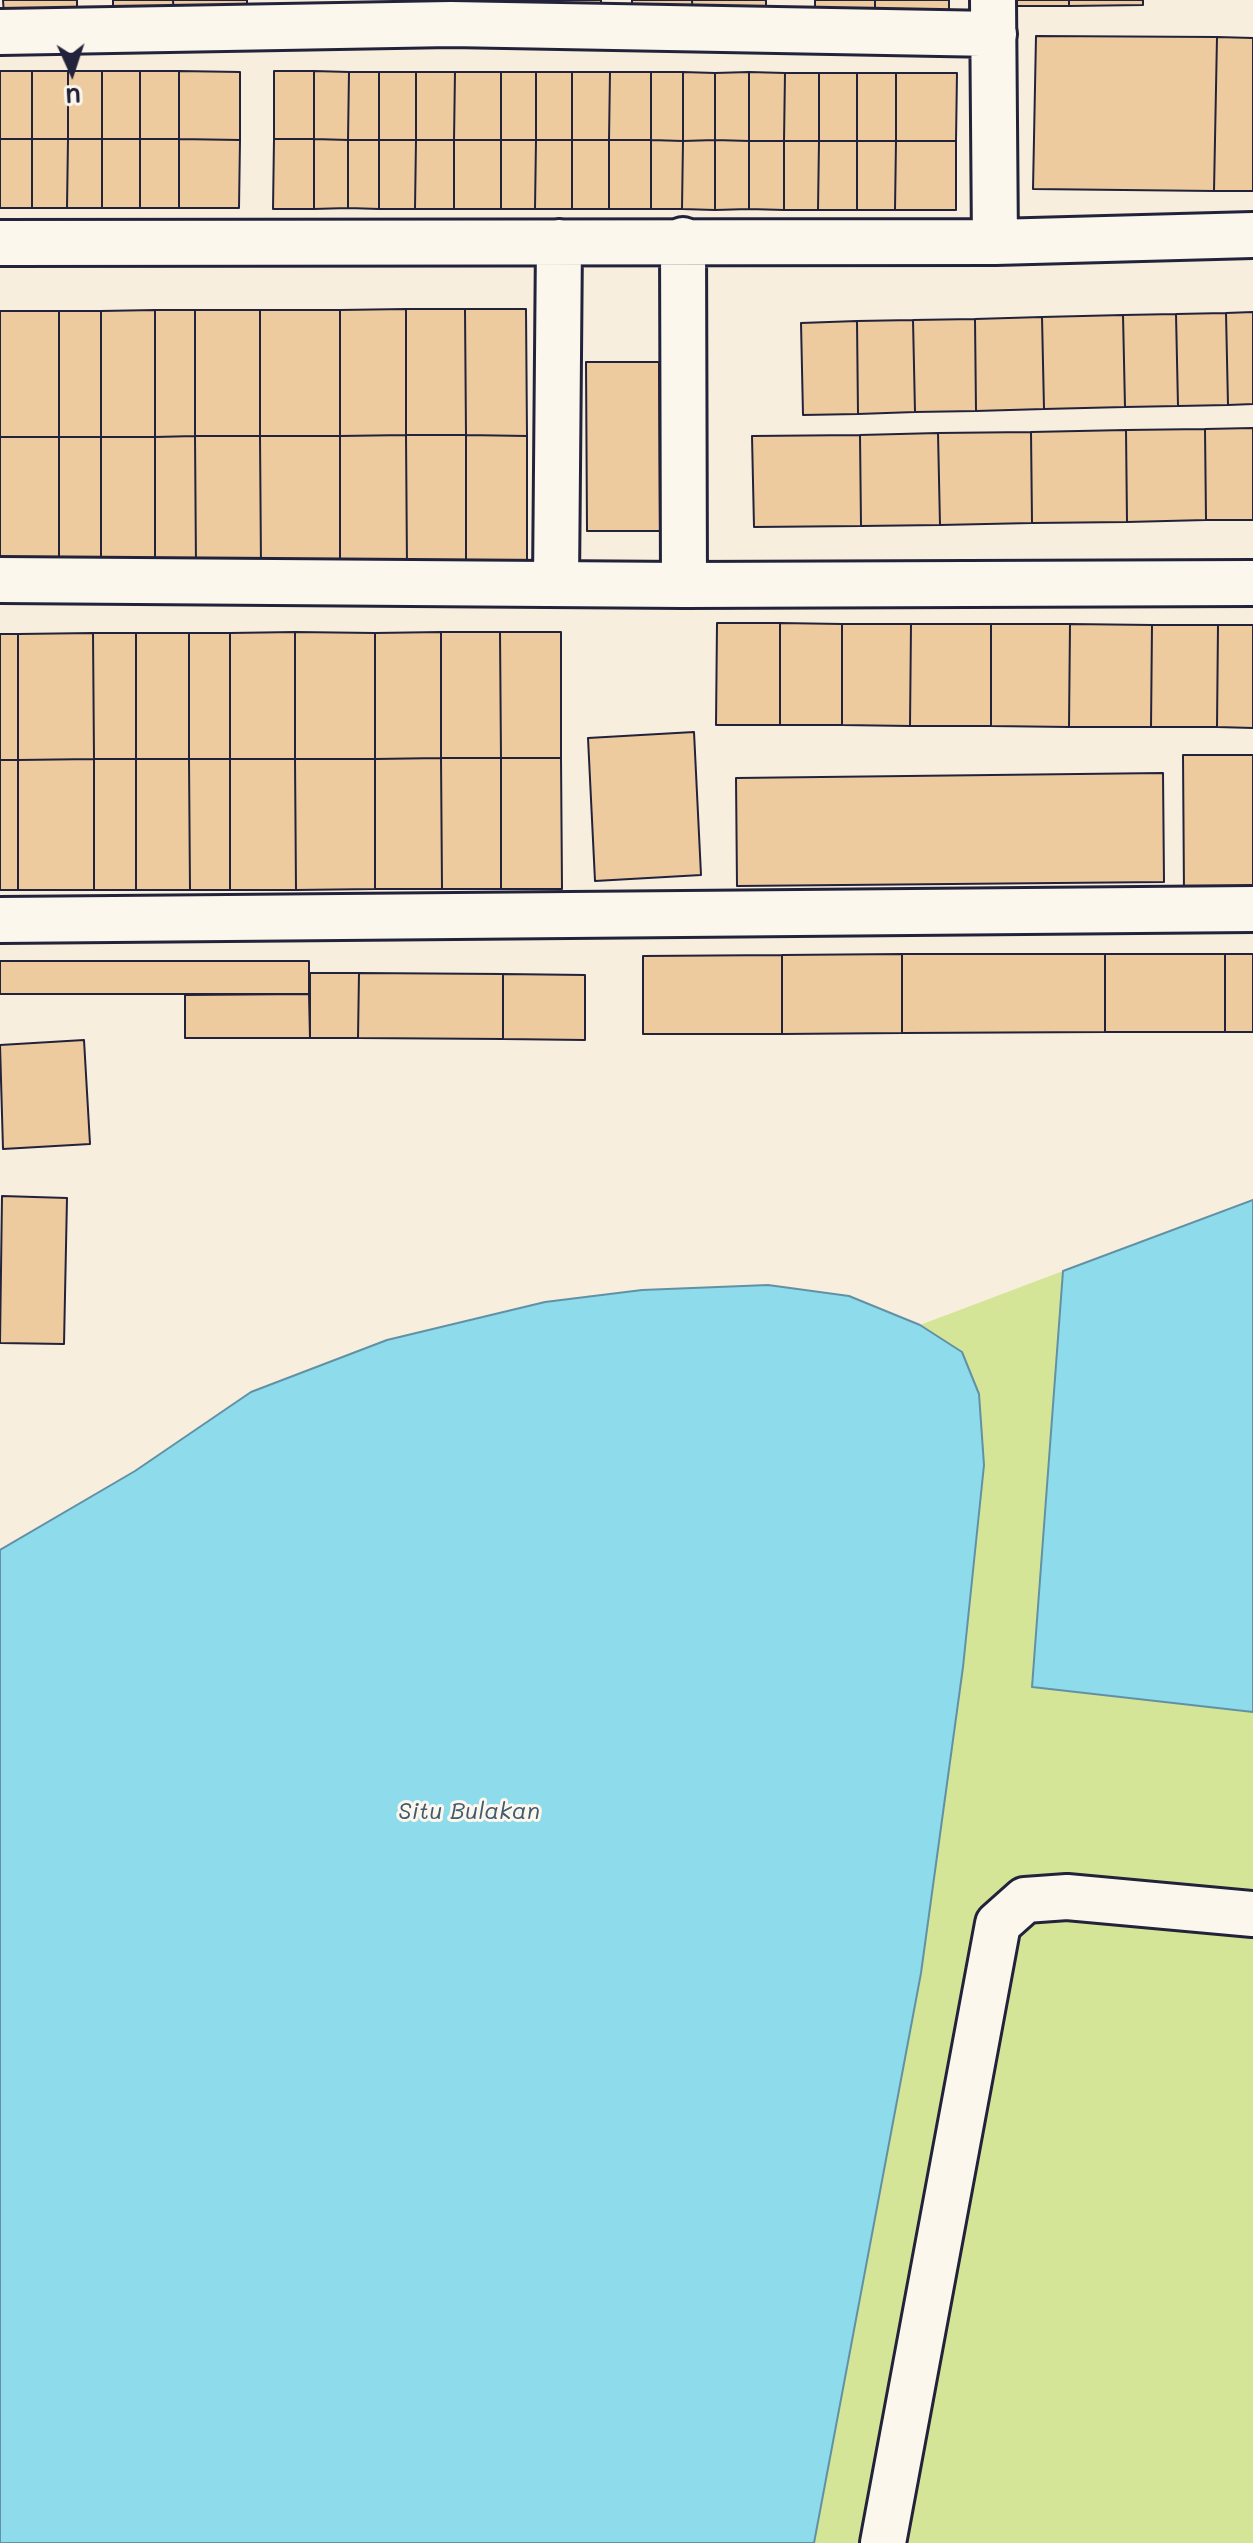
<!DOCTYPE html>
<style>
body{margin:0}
#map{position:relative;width:1253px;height:2543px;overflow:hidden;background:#f8eedd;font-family:Mali,sans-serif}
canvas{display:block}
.north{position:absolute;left:32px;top:32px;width:80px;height:80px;-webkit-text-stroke:6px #fbf7ec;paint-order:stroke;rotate:177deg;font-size:22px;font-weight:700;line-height:32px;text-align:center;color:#22223b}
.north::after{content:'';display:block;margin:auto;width:28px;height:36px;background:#22223b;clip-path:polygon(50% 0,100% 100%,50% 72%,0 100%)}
</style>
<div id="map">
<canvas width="1253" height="2543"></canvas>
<div class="north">U</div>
</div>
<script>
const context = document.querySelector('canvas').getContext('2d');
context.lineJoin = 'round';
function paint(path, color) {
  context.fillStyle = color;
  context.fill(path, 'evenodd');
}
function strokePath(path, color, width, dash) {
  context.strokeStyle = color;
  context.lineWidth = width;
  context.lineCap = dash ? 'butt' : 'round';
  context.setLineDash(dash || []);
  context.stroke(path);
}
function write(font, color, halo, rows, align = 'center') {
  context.font = font + ' Mali,sans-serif';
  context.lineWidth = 6;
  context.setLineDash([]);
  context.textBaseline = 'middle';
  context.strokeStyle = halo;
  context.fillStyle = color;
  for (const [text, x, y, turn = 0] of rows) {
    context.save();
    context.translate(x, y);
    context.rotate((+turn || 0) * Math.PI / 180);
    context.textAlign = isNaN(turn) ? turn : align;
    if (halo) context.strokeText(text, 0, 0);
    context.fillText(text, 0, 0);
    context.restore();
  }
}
const green = new Path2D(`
 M1063,1271L1032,1687L1253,1712V2543H814L921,1973L962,1352L920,1325Z`);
const water = new Path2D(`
 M1253,1200V1712L1032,1687L1063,1271Z
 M768,1285L849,1296L920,1325L962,1352L979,1394L984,1465L963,1667L921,1973L814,2543H0V1550L135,1471L251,1392L387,1340L545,1302L642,1290Z`);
const building = new Path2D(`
 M3,0H77V15L4,16Z
 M113,0H173L174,21H113Z
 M173,0H247V20L174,21Z
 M466,0H527V18H466Z
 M527,0H601V17L527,18Z
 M632,0H692L693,21L632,22Z
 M692,0H766V21H693Z
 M815,0H875V18L815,19Z
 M875,0H949V18H875Z
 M1008,0H1069V6H1008Z
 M1069,0H1143V5L1069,6Z
 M1036,36L1217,37L1214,191L1033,189Z
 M1217,37L1253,38V191H1214Z
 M0,71H32V139H0Z
 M32,71H68V139H32Z
 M68,71H102V139H68Z
 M102,71H140V139H102Z
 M140,71H179V139H140Z
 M179,71L240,72V140L179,139Z
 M274,71H314V139H274Z
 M314,71L349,72L348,140L314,139Z
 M349,72H379V140H348Z
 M379,72H416V140H379Z
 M416,72H455L454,140H416Z
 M455,72H501V140H454Z
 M501,72H536V140H501Z
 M536,72H572V140H536Z
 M572,72H610L609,140H572Z
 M610,72H651V140H609Z
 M651,72H683V141L651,140Z
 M683,72L715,73V140L683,141Z
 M749,72L785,73L784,141H749Z
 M749,72V141L715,140V73Z
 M785,73H819V141H784Z
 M819,73H857V141H819Z
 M857,73H896V141H857Z
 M896,73H957L956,141H896Z
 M0,139H32V208H0Z
 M32,139H68L67,208H32Z
 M68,139H102V208H67Z
 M102,139H140V208H102Z
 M140,139H179V208H140Z
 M179,139L240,140L239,208H179Z
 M274,139H314V209H273Z
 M314,139L348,140V208L314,209Z
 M348,140H379V209L348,208Z
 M379,140H416L415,209H379Z
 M416,140H454V209H415Z
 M454,140H501V209H454Z
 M501,140H536L535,209H501Z
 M536,140H572V209H535Z
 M572,140H609V209H572Z
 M609,140H651V209H609Z
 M651,140L683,141L682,209H651Z
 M715,140L749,141V209L715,210Z
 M715,140V210L682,209L683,141Z
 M749,141H784V210L749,209Z
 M784,141H819L818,210H784Z
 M819,141H857V210H818Z
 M857,141H896L895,210H857Z
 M896,141H956V210H895Z
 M406,309H465L466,435H406Z
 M406,309V435L340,436V310Z
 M465,309H526L527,436L466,435Z
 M155,310H195V436L155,437Z
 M155,310V437H101V311Z
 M195,310H260V436H195Z
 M260,310H340V436H260Z
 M0,311H59V437H0Z
 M59,311H101V437H59Z
 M1253,312V404L1228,405L1226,313Z
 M1226,313L1228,405L1178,406L1176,314Z
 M1176,314L1178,406L1125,407L1123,315Z
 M1123,315L1125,407L1044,409L1042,317Z
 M1042,317L1044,409L976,411L975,319Z
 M975,319L976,411L915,412L913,320Z
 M913,320L915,412L858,414L857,321Z
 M857,321L858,414L803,415L801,323Z
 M586,362H659L660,531H587Z
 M1253,428V520H1206L1205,429Z
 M1205,429L1206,520L1127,522L1126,430Z
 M1126,430L1127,522L1032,523L1031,432Z
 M1031,432L1032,523L940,525L938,433Z
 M938,433L940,525L861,526L860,435Z
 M406,435H466V567H407Z
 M406,435L407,567L340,566V436Z
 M466,435L527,436V566L466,567Z
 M860,435L861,526L754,527L752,436Z
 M195,436H260L261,567H196Z
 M195,436L196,567H155V437Z
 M260,436H340V566L261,567Z
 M0,437H59V567H0Z
 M59,437H101V567H59Z
 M101,437H155V567H101Z
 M717,623H780V725H716Z
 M780,623L842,624V725H780Z
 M842,624H911L910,726L842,725Z
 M911,624H991V726H910Z
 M991,624H1070L1069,727L991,726Z
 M1070,624L1152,625L1151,727H1069Z
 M1152,625H1218L1217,727H1151Z
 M1218,625H1253V728L1217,727Z
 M295,632L375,633V759H295Z
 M295,632V759H230V633Z
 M441,632H500L501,758H441Z
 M441,632V758L375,759V633Z
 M500,632H561V758H501Z
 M93,633L94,759L18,760V634Z
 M93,633H136V759H94Z
 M136,633H189V759H136Z
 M189,633H230V759H189Z
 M0,634H18V760H0Z
 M694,732L701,875L595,881L588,738Z
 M1183,755H1253V894L1184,895Z
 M441,758H501V889H442Z
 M441,758L442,889H375V759Z
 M501,758H561L562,889H501Z
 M94,759V890H18V760Z
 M94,759H136V890H94Z
 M136,759H189L190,890H136Z
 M189,759H230V890H190Z
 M230,759H295L296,890H230Z
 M295,759H375V889L296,890Z
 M0,760H18V890H0Z
 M1163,773L1164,882L737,886L736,778Z
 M902,954V1033L782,1034V955Z
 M902,954H1105V1032L902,1033Z
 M1105,954H1225V1032H1105Z
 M1225,954H1253V1032H1225Z
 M782,955V1034H643V956Z
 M0,961H309V994H0Z
 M310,973H359L358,1038H310Z
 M359,973L503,974V1039L358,1038Z
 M503,974L585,975V1040L503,1039Z
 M309,994L310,1038H185V995Z
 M84,1040L90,1144L3,1149L0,1045Z
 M2,1196L67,1198L64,1344L0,1343Z`);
const street = new Path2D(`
 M993,0L995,242
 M0,32L451,24L994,34
 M683,240L684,585
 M0,243L995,242L1253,235
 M0,580L684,585L1253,583
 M556,582L559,242
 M0,920L1253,909`);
const secondary = new Path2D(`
 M883,2543L998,1924L1025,1900L1067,1897L1253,1914`);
const waterNames = [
 ["Situ Bulakan",469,1812]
];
paint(green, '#d4e598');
paint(water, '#8ddbeb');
strokePath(water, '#6291a5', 2);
paint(building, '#eecb9f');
strokePath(building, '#22223b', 2);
strokePath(street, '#22223b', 50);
strokePath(secondary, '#22223b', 50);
strokePath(street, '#fbf7ec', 44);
strokePath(secondary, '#fbf7ec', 44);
write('italic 24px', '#425a70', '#fbf7ec', waterNames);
</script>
